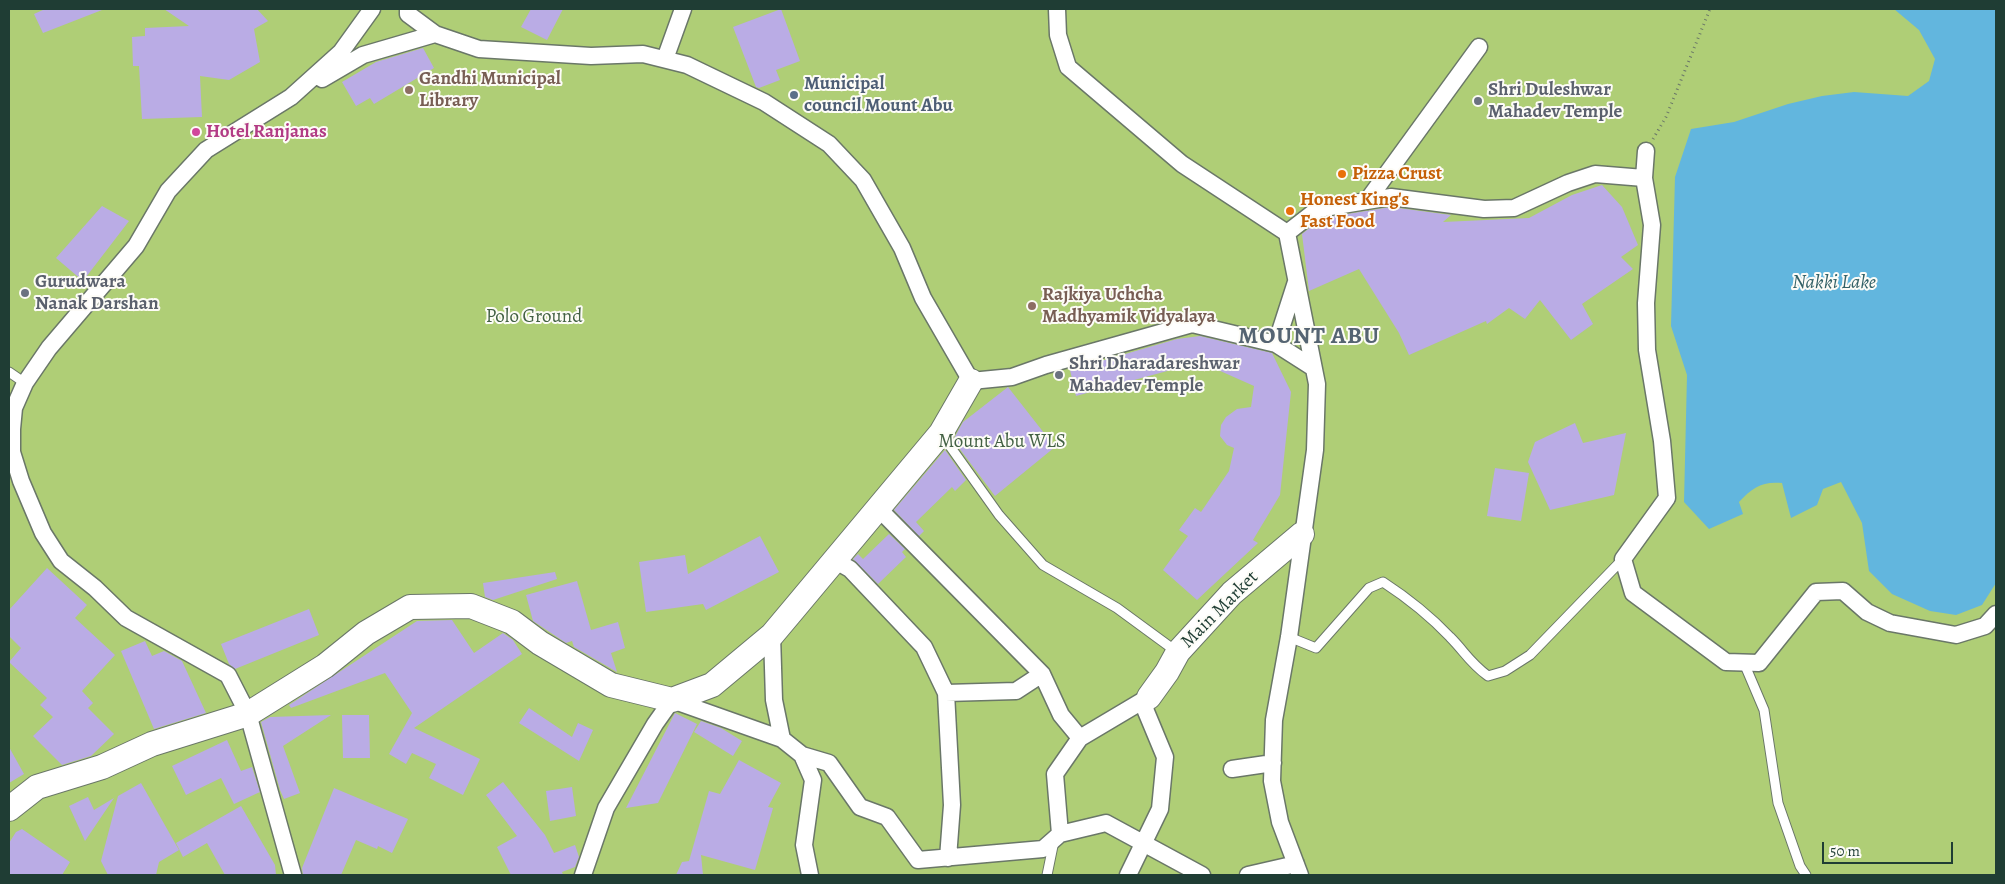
<!DOCTYPE html>
<style>
body{margin:0}
#map{position:relative;width:2005px;height:884px;overflow:hidden;background:#f4e3c9;font-family:Alegreya,serif}
canvas{display:block}
.frame{position:absolute;inset:0;border:10px solid #1f3d34;pointer-events:none}
.scale{position:absolute;left:1822px;top:842px;width:131px;height:22px;box-sizing:border-box;border:2px solid #1f3d34;border-top:0;padding-left:6px;font-size:15px;line-height:18px;white-space:nowrap;color:#1f3d34;-webkit-text-stroke:4px #fdfcf7;paint-order:stroke}
</style>
<div id="map">
<canvas width="2005" height="884"></canvas>
<div class="frame"></div>
<div class="scale">50 m</div>
</div>
<script>
const context = document.querySelector('canvas').getContext('2d');
context.lineJoin = 'round';
function paint(path, color) {
  context.fillStyle = color;
  context.fill(path, 'evenodd');
}
function strokePath(path, color, width, dash) {
  context.strokeStyle = color;
  context.lineWidth = width;
  context.lineCap = dash ? 'butt' : 'round';
  context.setLineDash(dash || []);
  context.stroke(path);
}
function write(font, color, halo, rows, align = 'center') {
  context.font = font + ' Alegreya,serif';
  context.lineWidth = 4;
  context.setLineDash([]);
  context.textBaseline = 'middle';
  context.strokeStyle = halo;
  context.fillStyle = color;
  for (const [text, x, y, turn = 0] of rows) {
    context.save();
    context.translate(x, y);
    context.rotate((+turn || 0) * Math.PI / 180);
    context.textAlign = isNaN(turn) ? turn : align;
    if (halo) context.strokeText(text, 0, 0);
    context.fillText(text, 0, 0);
    context.restore();
  }
}
const green = new Path2D(`
 M9,9H1996V875H9Z`);
const water = new Path2D(`
 M1894,9H1996V583L1982,605L1956,615L1930,611L1892,594L1869,571L1862,523L1841,482L1823,489L1817,505L1791,518L1782,483C1762,481 1752,488 1739,502L1743,514L1709,529L1684,502L1687,375L1671,326L1675,177L1691,129L1734,122L1788,104L1822,96L1854,92L1908,96L1929,81L1935,59L1919,30Z`);
const building = new Path2D(`
 M45,9H101L102,10L43,33L34,14Z
 M164,9H257L268,21L254,29L260,62L229,80L200,76L202,117L142,119L139,66H133L132,37L145,36V28L189,26Z
 M531,9H563L547,40L521,27Z
 M781,9L800,61L776,70L780,80L759,88L756,87L733,27Z
 M423,48L434,68L374,104L370,98L356,106L342,82L376,62Z
 M1602,185L1622,207L1638,245L1621,257L1633,269L1582,304L1593,324L1571,340L1540,300L1525,319L1509,308L1487,324L1486,321L1409,355L1399,333L1359,269L1309,291L1302,234L1322,218L1391,207L1451,215L1443,222L1529,218L1572,195Z
 M102,206L129,221L83,281L56,258Z
 M1200,336L1272,353L1291,392L1280,495L1253,540L1258,543L1197,600L1163,570L1188,536L1179,530L1195,508L1201,512L1229,471L1234,448L1227,445L1220,436L1221,425L1226,417L1237,409L1251,407L1254,386L1200,362L1076,396L1070,370L1177,339Z
 M1008,387L1055,447L995,496L953,440L963,422Z
 M1575,423L1583,443L1626,433L1614,495L1550,510L1528,462L1535,442Z
 M945,450L966,480L955,491L952,487L916,522L924,531L919,536L894,510Z
 M1495,468L1529,473L1521,521L1487,516Z
 M889,534L905,549L902,552L906,557L878,584L853,559L858,554L863,559Z
 M760,536L779,572L706,610L703,604L646,612L639,562L685,555L688,574Z
 M47,568L87,605L75,618L115,655L82,691L93,703L88,708L114,734L91,756L62,765L33,736L53,717L40,705L47,698L9,662L21,648L9,636V610Z
 M555,572L557,579L493,600L485,597L483,583Z
 M577,581L591,630L618,622L625,648L611,653L617,672L574,647L572,641L566,643L533,621L526,595Z
 M309,609L319,635L235,669L229,664L221,644Z
 M452,620L474,653L503,633L513,640L522,654L414,728L480,759L463,795L429,778L436,764L412,753L406,764L389,754L412,713L385,673L291,708L289,705L417,621Z
 M145,641L152,656L164,651L182,661L206,713L154,729L121,651Z
 M529,708L572,737L578,723L593,730L579,761L519,723Z
 M675,713L697,724L658,803L626,808Z
 M331,715L283,746L300,793L284,799L280,790L261,722L270,717Z
 M342,715H369L370,758H343Z
 M701,721L721,728L742,741L733,756L694,732Z
 M227,740L241,771L252,767L260,792L234,804L221,778L186,795L172,766Z
 M9,747L24,774L9,783Z
 M739,760L781,783L768,807L773,808L755,870L701,855L703,875H676L682,862L689,861L709,791L720,794Z
 M503,782L545,835L554,853L575,845L579,857L575,867L562,872L563,875H511L497,847L517,836L486,795Z
 M141,783L179,850L159,862L156,875H108L101,861L118,796Z
 M572,787L576,816L550,821L546,791Z
 M334,788L408,819L392,853L378,846L377,849L356,840L341,875H303L302,868Z
 M88,797L94,810L114,798L85,841L69,806Z
 M241,806L275,865L276,875H225L207,843L183,857L176,843Z
 M22,829L70,862L62,875H9V843L16,832Z`);
const path = new Path2D(`
 M1653,139L1666,117L1710,9`);
const service = new Path2D(`
 M9,372L25,383
 M942,435L999,515L1043,565L1117,608L1177,652
 M1289,637L1316,648L1369,588L1383,582C1406,597 1431,617 1450,637C1465,652 1469,662 1488,676L1505,671L1530,655L1623,559
 M1744,663L1764,710L1778,803L1800,866L1806,875
 M1047,875L1054,841`);
const minor = new Path2D(`
 M408,9V14L435,34L479,49L591,56L643,54L687,65L764,102L829,144L863,180L902,248L923,298L971,381L1012,377L1046,365L1192,324L1276,344L1312,367
 M1057,9L1058,35L1068,67L1182,164L1287,233L1317,384L1315,450L1289,637L1274,720L1272,781L1280,822L1300,875
 M665,59L683,9
 M322,79L363,55L435,34
 M1646,151L1644,178L1652,225L1646,303L1647,350L1662,441L1667,498L1623,559L1633,593L1726,662L1759,663L1816,592L1843,591L1867,612L1890,623L1956,635L1985,626L1996,614
 M1367,201L1479,47
 M1287,233L1318,209L1391,197L1484,209L1514,208L1568,183L1595,174L1644,178
 M1276,344L1296,282
 M878,508L1042,674L1061,715L1080,738
 M834,560L850,569L924,647L946,693L952,805L948,858
 M772,635L774,700L782,739
 M946,693L1016,691L1042,674
 M802,755L829,763L860,807L887,817L918,860L1043,849L1060,834L1106,823L1202,875
 M1232,769L1273,763
 M1060,834L1055,774L1080,738L1149,697
 M293,875L248,714L228,675L126,618L95,588L61,561L43,533L21,481L12,452V429L14,408L25,383L49,348L136,246L168,191L206,150L291,97L341,52L372,9
 M583,875L606,808L655,724L672,700L782,739L802,755L813,780L804,845L810,875
 M1128,875L1160,809L1165,757L1145,709L1149,697
 M1248,875L1296,864`);
const secondary = new Path2D(`
 M1149,697L1167,672L1178,652L1232,593L1302,534
 M9,809L37,787L102,767L152,744L248,714L325,666L366,633L410,607L471,606L512,622L540,643L611,685L672,700L712,685L772,635L793,610L941,433L971,381`);
const markers = [
 [409,90,5,"#8d6e63"],
 [794,95,5,"#5c6f8a"],
 [1478,101,5,"#6b7280"],
 [196,132,5,"#d1479c"],
 [1342,174,5,"#e8710a"],
 [1290,211,5,"#e8710a"],
 [25,293,5,"#6b7280"],
 [1032,306,5,"#8d6e63"],
 [1059,375,5,"#6b7280"]
];
const educationNames = [
 ["Gandhi Municipal",419,79],
 ["Library",419,101],
 ["Rajkiya Uchcha",1042,295],
 ["Madhyamik Vidyalaya",1042,317]
];
const serviceNames = [
 ["Municipal",804,84],
 ["council Mount Abu",804,106]
];
const worshipNames = [
 ["Shri Duleshwar",1488,90],
 ["Mahadev Temple",1488,112],
 ["Gurudwara",35,282],
 ["Nanak Darshan",35,304],
 ["Shri Dharadareshwar",1069,364],
 ["Mahadev Temple",1069,386]
];
const hotelNames = [
 ["Hotel Ranjanas",206,132]
];
const foodNames = [
 ["Pizza Crust",1352,174],
 ["Honest King's",1300,200],
 ["Fast Food",1300,222]
];
const parkNames = [
 ["Polo Ground",534,317],
 ["Mount Abu WLS",1002,442]
];
const streetNames = [
 ["Main Market",1220,610,-45]
];
const waterNames = [
 ["Nakki Lake",1834,283]
];
const districtNames = [
 ["MOUNT ABU",1309,337]
];
paint(green, '#afce76');
paint(water, '#62b6de');
paint(building, '#baace5');
strokePath(service, '#6a7768', 11);
strokePath(minor, '#6a7768', 19);
strokePath(secondary, '#6a7768', 26);
strokePath(path, '#6a7768', 3, [1, 4]);
strokePath(service, '#fff', 9);
strokePath(minor, '#fff', 16);
strokePath(secondary, '#fff', 24);
for (const [x, y, r, color] of markers) {
  const dot = new Path2D();
  dot.arc(x, y, r, 0, 2 * Math.PI);
  context.fillStyle = color;
  context.fill(dot);
  strokePath(dot, '#fdfcf7', 2);
}
write('bold 19px', '#785e54', '#fdfcf7', educationNames, 'left');
write('bold 19px', '#4e5e75', '#fdfcf7', serviceNames, 'left');
write('bold 19px', '#5b616d', '#fdfcf7', worshipNames, 'left');
write('bold 19px', '#b23c85', '#fdfcf7', hotelNames, 'left');
write('bold 19px', '#c56008', '#fdfcf7', foodNames, 'left');
write('19px', '#436144', '#fdfcf7', parkNames);
write('19px', '#1f3d34', '#fdfcf7', streetNames);
write('italic 20px', '#336167', '#fdfcf7', waterNames);
context.letterSpacing = '1px';
write('bold 24px', '#556472', '#fdfcf7', districtNames);
context.letterSpacing = '0px';
</script>
